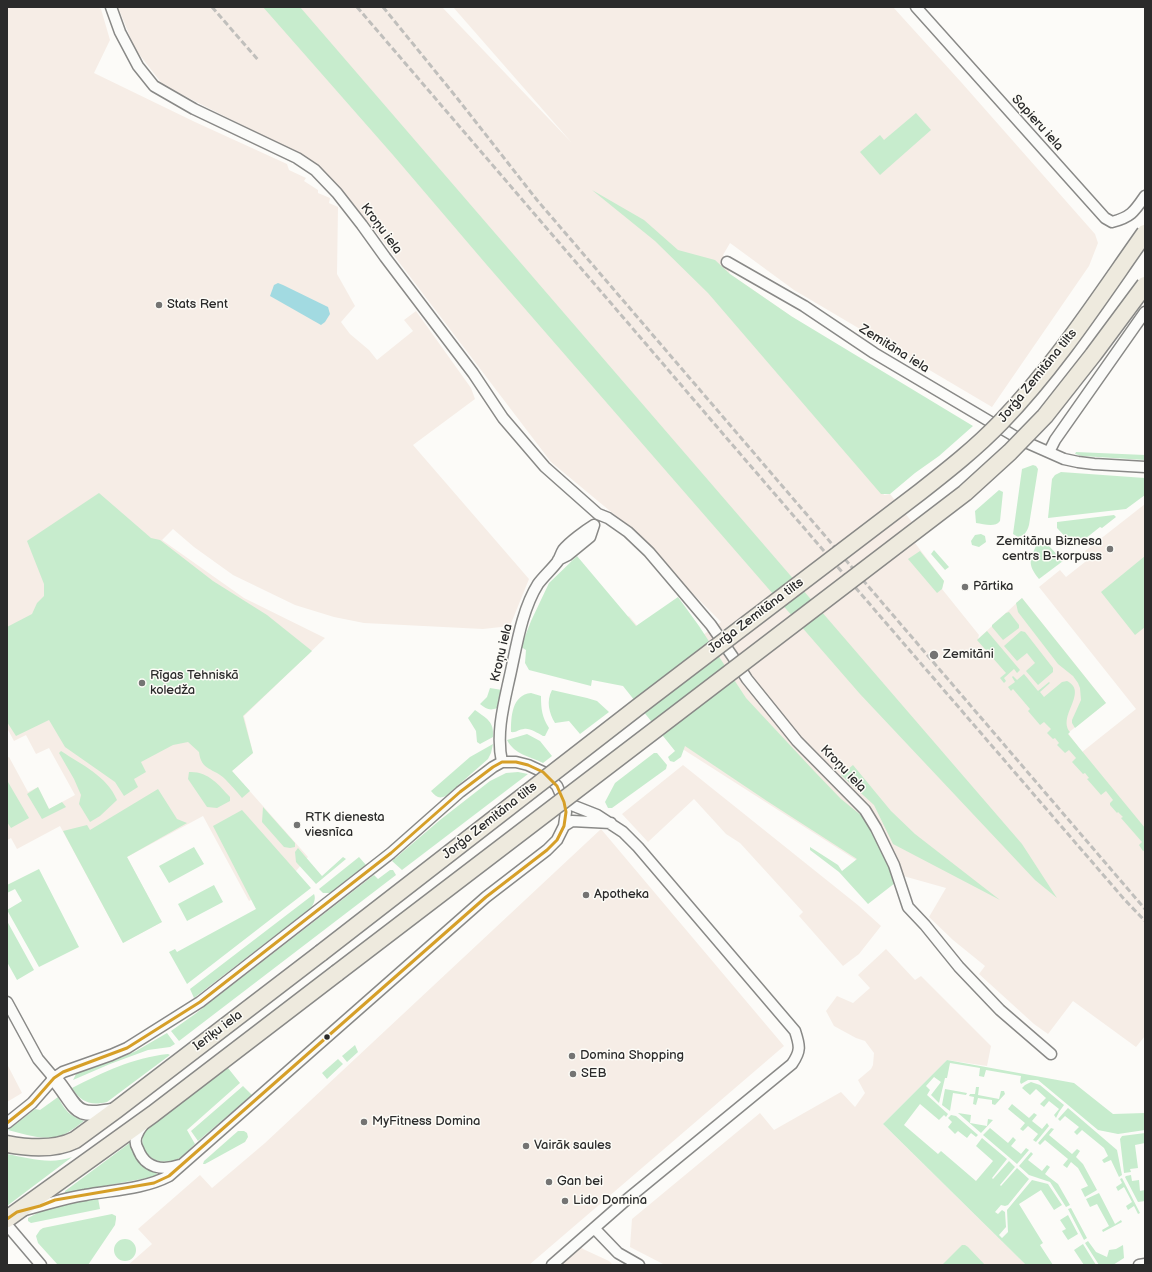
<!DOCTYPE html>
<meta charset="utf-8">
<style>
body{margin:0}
#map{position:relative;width:1152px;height:1272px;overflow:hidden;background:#fcfbf8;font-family:"Balsamiq Sans",sans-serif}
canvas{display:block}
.frame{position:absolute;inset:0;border:8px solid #2b2b2b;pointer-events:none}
</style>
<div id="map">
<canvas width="1152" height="1272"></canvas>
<div class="frame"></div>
</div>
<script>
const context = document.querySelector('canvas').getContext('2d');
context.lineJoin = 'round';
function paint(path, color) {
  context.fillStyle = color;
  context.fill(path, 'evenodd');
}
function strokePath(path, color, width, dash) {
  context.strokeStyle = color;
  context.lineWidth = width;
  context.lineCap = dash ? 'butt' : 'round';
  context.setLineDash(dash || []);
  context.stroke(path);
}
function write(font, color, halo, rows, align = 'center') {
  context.font = font + ' "Balsamiq Sans",sans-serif';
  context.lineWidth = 3;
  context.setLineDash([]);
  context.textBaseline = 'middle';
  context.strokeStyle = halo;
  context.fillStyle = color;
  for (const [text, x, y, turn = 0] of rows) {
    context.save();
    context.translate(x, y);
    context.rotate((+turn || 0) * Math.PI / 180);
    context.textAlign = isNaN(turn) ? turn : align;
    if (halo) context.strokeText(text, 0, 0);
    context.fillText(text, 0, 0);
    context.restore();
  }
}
const built = new Path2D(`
 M7,7H97L101,9L110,40L94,73L195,122L287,164L289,170L306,178L304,181L318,190V193L330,198L329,203L338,207L337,274L355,306L341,322L350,334L369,350L377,360L413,331L404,320L416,311L471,388L475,399L413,445L529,579L510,626L483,629L364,623L334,617L295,605L233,575L194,547L173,529L162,540L244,598L325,638L244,716L253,753L232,771L308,857L296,871L249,901L203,816L127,857L162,922L123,943L60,826L17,849L11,838L7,840V758L9,757L28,792L38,787L49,809L75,795L49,748L36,754L26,735L14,741L7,728Z
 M118,7H442L572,143L453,7H893L961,82L1095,234L1098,243L1089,266L992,407L794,290L730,243L723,255L730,274L791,316L884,495L890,494L923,536L915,543L944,581L942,589L979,635L978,639L1022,598L1106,703L1068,733L1082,752L1136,709L1039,587L1060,570L1066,577L1090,558L1085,551L1145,504V1036L1136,1047L1073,1001L1048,1034L1034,1024L979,974L985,966L953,940L929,917L946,888L864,865L681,748L628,684L569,657L629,616L667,661L721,622L616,516L551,462L373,228L336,183L303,156L163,85L135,49Z
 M683,765L859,906L881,926L859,954L843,966L799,916L803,912L740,843L726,834L694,799L648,842L622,814Z
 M601,829L784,1046L529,1265H128L152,1244L138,1229L200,1175L212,1188L265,1143Z
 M886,949L915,980L921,976L991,1046L987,1066L947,1060L883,1124L1026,1265H665L630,1247L632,1219L760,1113L774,1130L841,1092L855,1107L865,1093L858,1080L871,1069L873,1065L874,1053L865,1041L856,1038L834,1026L826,1011L837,996L853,1003L870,988L858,975Z
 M7,1064L22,1093L7,1102Z
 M580,1246L583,1249L609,1261L613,1265H559Z`);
const green = new Path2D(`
 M263,7H300L1022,844L1057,898L1035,880L860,694L486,264L393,155Z
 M916,113L931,130L880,175L860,152L880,135L884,140Z
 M592,190L644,220L678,250L715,260L730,274L791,316L973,426L939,456L915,473L890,494H881L708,293L655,241Z
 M1076,452L1145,455V460L1082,456L1075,454Z
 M1033,465L1036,466L1038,469L1029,525C1027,532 1025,535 1018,537L1013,534L1022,469Z
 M1061,472L1145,478V495L1126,509L1048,518L1052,479L1055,475Z
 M999,490L1003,492L1000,521C995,528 984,524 976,523L975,511Z
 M99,493L151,538L160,540L213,581L267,615L312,651L243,716L253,753L232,771L250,791L242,798C237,792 231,785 225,779C214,768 201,771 199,752L188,742L173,745L141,762L146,772L134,779L138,787L124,796L115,782L65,747L49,720L16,736L7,722V627L32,614L37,603L44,596V584L27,541Z
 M1114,515L1116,517L1102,528L1100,527L1076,546H1074L1057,528V522Z
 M981,534L985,536L986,542L979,547L972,545L971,541L975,535Z
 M1043,545L1049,546L1063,561L1039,579C1028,565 1029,561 1036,546Z
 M934,550L949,567L945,570L931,554Z
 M920,551L944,581L942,589L937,593L908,559Z
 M577,556L636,626L678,597L699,626L746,698L815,772L841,799L862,816L869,825L887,861L895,883L868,904L839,872L810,850V847L838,865L842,871L857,859L767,801L685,746L681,757L674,762L670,761L668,757L675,751L623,686L592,680L591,686L529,670L525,663L526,650L521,647L531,621L549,583Z
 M1145,556V627L1135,635L1101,592Z
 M1022,598L1106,703L1075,728L1072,723V720L1081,700L1080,688L1078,683L1073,676L1058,664L1018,612L1016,603Z
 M1009,612L1019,625V628L1003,640L992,627V625L1006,613Z
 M987,631L1020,670L1017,673L1014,669L1004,678L1006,681L1004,683L1000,678L1006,673L977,640Z
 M1021,631L1025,632L1053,668V672L1038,685L1026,671L1035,663L1027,653L1017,661L1004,646Z
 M1024,674L1038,691L1049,682L1050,683L1040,692L1044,697L1062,682L1067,681C1089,692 1057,716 1070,732L1068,734L1145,828V850L1143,851L1139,845L1142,842L1121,818L1123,817L1118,812L1117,813L1110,805V803L1113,800L1106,791L1101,795L1087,779L1089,778L1085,773L1083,774L1072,762L1076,758L1069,750L1065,753L1057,745L1059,743L1055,738L1053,739L1047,733L1051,729L1044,722L1040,725L1028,711L1030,709L1013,689L1011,691L1008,687L1015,682L1012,677L1013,676L1017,680Z
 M490,688L502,690L497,708C490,711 486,709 480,704L487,697Z
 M552,690L587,698L597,701L609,712L580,734L569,721L555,723C549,713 546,701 552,690Z
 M531,693L541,696C541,709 542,717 549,728L545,736H543C537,733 530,728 524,729C519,729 516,733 511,732C511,716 512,695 531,693Z
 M475,710C487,719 494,721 493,737L480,744L477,742L476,731L468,718Z
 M527,734L540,741L552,756L543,763C529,756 515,755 507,740Z
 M493,744L491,753L488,759L446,796C439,799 436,797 431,791L470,757Z
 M61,751C82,765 107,776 117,800L100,816L90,822L79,804L81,795L74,779L59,753Z
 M654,753H657L667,765L666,769L612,808H608L605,802L615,783Z
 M853,765L891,811L915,834L1000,900L893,844L874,805L841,775Z
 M189,772C208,771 219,785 230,797V801L217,808L207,807L188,779Z
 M518,772L528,774L402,870L392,861L440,820L490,781L506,773Z
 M7,782H8L29,818L11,828L7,822Z
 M38,787L49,809L62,802L66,807L42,819L27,794Z
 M158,789L177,819L187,823L127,857L162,922L123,943L63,831L87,825L90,830Z
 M263,807L295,843V847L290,848L284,847L262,822Z
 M242,810L311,888L187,984L169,952L175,949L177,952L256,909L213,826Z
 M194,847L204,864L169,883L159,866Z
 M298,848L322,876L343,857L346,859L316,884L296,862L295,852Z
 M359,857L366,865L330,893H323L319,889Z
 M39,869L79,947L39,967L7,910L22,901L15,889L7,893V885Z
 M390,870H393L396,875L179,1041L171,1031L195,1014L374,875L378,879Z
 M214,885L223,902L187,921L178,904Z
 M314,894C316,899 314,903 311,908L194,998L190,989Z
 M7,921L34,970L17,980L7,962Z
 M167,1033L175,1044L170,1047L148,1050L110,1064L73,1080L76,1074L85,1070L118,1059L136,1051Z
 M355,1045L358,1052L347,1062L342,1056Z
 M168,1054L170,1055L107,1102C90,1106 81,1102 72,1088C104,1072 132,1058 168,1054Z
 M338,1059L343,1064L327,1079L322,1073Z
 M947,1060L1074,1083L1113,1114L1145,1113V1130L1118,1134L1098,1130L1038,1080H1028L1021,1084L1020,1082L1021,1076L986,1070L984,1077L979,1076L980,1068L950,1063L947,1078H945L939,1103L931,1095L941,1082L934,1077L926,1086L930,1090L927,1095L948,1114L946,1117L944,1115L939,1120L920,1104L904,1125L938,1154L941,1151L976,1181L993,1161L976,1146L982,1138L1007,1159L992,1178L993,1179L1009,1161L1015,1167L1000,1185L1001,1186L1017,1168L1029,1179L1008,1205L1005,1206L1001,1205L995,1212L998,1214L1002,1210L1005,1212L1006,1227L999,1235L1002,1238L1008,1232L1007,1210L1032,1180L1048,1184L1062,1205L1054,1210L1041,1190L1019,1204L1043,1243L1040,1245L1053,1265H1026L883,1124Z
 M228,1068L240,1083L187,1130L195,1144C189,1149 183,1157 176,1160C164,1164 149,1161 144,1149C141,1144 143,1136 144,1130Z
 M1031,1082L1040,1085L1064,1105L1059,1112L1056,1118L1054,1115L1059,1109L1049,1101L1044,1107L1040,1104L1046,1098L1036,1089L1030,1095L1022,1088L1025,1085Z
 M243,1086L252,1095L198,1141L191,1131Z
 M976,1087H979L978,1095L999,1099L1001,1091H1004L1005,1094L995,1105L992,1104V1100L978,1098L976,1105L973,1104L974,1097L969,1096L970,1094H975Z
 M945,1089L967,1093L966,1095L953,1093L950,1111L942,1105Z
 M58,1097C66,1112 69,1115 84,1121C77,1126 69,1133 60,1136C43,1141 24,1134 8,1130L35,1109L40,1110Z
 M1012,1104L1029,1118L1034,1113L1037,1115L1032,1121L1042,1129L1047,1123L1049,1126L1036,1142L1033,1140L1038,1134L1028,1126L1023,1131L1020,1129L1025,1123L1008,1109Z
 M1068,1108L1117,1150L1122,1175L1119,1177L1111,1160L1104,1163L1102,1160L1108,1156L1104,1148L1082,1130L1077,1135L1074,1132L1079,1127L1065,1116L1060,1121L1058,1119Z
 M958,1113L971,1115L970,1123L987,1126L988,1119L993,1120L981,1133Z
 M951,1115L956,1116L978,1135L976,1137L971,1133L967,1138L958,1131L955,1134L948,1127L952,1122L948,1118Z
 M990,1128L1008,1143L1013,1137L1016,1140L1011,1146L1021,1154L1026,1148L1029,1150L1017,1164L983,1135Z
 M1051,1128L1054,1129L1049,1135L1072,1154L1077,1149L1080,1151L1076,1157L1083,1164L1097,1190L1085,1197L1081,1189L1088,1186L1078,1168L1071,1162L1067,1168L1063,1165L1068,1159L1045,1140L1040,1145L1038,1143Z
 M238,1131H244L247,1133L248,1137L245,1142L205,1164H203L204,1161Z
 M1145,1133V1143L1135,1145L1138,1168L1130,1169L1131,1172L1124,1173L1120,1139L1122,1136Z
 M131,1142C132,1150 135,1159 142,1165C147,1169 156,1170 158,1176L66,1193L65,1192V1191Z
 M1031,1152L1033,1154L1028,1160L1042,1171L1047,1165L1050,1167L1045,1174L1058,1184L1070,1205L1066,1207L1050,1182L1029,1175L1019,1166Z
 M7,1154C28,1158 51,1165 72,1157L7,1206Z
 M1131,1175L1132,1181L1139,1180L1140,1191L1145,1190V1201L1138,1202L1125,1177L1126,1176Z
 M1122,1178L1140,1213L1138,1214L1134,1206L1128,1210L1126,1206L1132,1202L1124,1187L1118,1191L1116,1187L1122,1183L1120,1179Z
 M1099,1193L1115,1224L1121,1220L1122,1222L1103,1232L1102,1230L1109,1226L1097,1204L1090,1207L1086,1199Z
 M98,1198L100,1209L31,1223L28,1221V1218L45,1209L57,1204Z
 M1071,1208L1087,1238L1084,1240L1068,1209Z
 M112,1214L116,1216V1219L115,1225L88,1265H58L38,1243L36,1236L40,1230L43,1228Z
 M1068,1215L1078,1234L1068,1240L1062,1231L1066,1229L1060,1220Z
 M114 1250a11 11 0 1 1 22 0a11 11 0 1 1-22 0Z
 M1088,1241L1096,1252L1107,1257L1109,1250L1116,1249L1123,1245L1124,1258L1113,1265H1099L1085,1243Z
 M1083,1244L1096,1265H1084L1074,1250Z
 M962,1245H965L968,1247L985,1265H942Z`);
const water = new Path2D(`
 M278,283L283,285L328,307L330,314L325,322L321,325L270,296L274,285Z`);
const street = new Path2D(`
 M111,7L120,32L138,66L154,86L194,109L297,158L315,170L337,193L362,225L385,257L473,373L503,418L545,467L598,514L608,518L628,532L649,552L711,625L735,660L747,679L797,741L865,810L876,828L894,865L908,907L925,925L959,967L1000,1010L1051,1054
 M916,7L1105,218L1112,222C1131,217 1134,212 1145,196
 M727,262L804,306L874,353L1021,440L1064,459L1078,462L1094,464L1145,467
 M1049,452L1055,440L1145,312
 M558,560L568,555L590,537L594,525
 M502,762C496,735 503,707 509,680C516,650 521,611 538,584C544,576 552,569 558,561C560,557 561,553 563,550C569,542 586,530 594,525
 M564,826L572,821L611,823
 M7,1002L38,1059L54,1078
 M7,1123L32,1103L54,1078L63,1072L111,1055L127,1048L200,1002L391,853L460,792L493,767L502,762H516L528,765L543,772L557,786L564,802L566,812L564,826L557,840L547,850L486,897L169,1176C144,1189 113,1190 85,1195C64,1198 45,1205 25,1210
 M143,1125C141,1128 139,1130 138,1133C135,1138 135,1144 138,1149C145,1168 162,1171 180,1165
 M7,1225L41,1265
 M594,1228L618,1253L639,1265
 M552,1265L625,1201L792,1064C801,1051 800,1046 795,1031L638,847L623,832L597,815L564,802
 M1139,1265L1145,1264`);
const secondary = new Path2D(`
 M54,1078C79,1108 71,1119 116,1110`);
const primary = new Path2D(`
 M7,1144C28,1148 55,1150 75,1140L116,1110L321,953
 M7,1219L153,1114L337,973`);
const rail = new Path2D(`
 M212,7L259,61
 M357,7L736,449L1124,899L1145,921
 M383,7L457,98L537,200L1145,909`);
const primaryBridge = new Path2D(`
 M321,953L638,707L920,492C948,470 976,448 1001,422C1056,365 1099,298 1145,233
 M337,973L965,493L1010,452L1045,416L1093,355L1145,285`);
const bus1 = new Path2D(`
 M7,1123L32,1103L54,1078L63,1072L127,1048L200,1002L391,853L460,792L493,767L502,762H516L528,765L543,772L557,786L564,802L566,812L564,826L557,840L547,850L486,897L169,1176L154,1183L55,1200L40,1206L17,1212L7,1219`);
const markers = [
 [159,305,4,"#747473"],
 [1110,549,4,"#747473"],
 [965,587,4,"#747473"],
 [934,655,5,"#747473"],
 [142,683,4,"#747473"],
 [297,825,4,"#747473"],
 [586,895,4,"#747473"],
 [327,1037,3.5,"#2b2b2b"],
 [572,1056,4,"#747473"],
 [573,1074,4,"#747473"],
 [364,1122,4,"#747473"],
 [526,1146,4,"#747473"],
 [549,1182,4,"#747473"],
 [565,1201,4,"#747473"]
];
const streetNames = [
 ["Sapieru iela",1037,123,48],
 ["Kroņu iela",381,229,53],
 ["Zemitāna iela",894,349,32],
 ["Jorģa Zemitāna tilts",1038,376,-51],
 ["Jorģa Zemitāna tilts",756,616,-37],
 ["Kroņu iela",502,653,-77],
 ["Kroņu iela",843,769,46],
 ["Jorģa Zemitāna tilts",490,821,-38],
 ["Ieriķu iela",218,1031,-37]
];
const poiNames = [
 ["Stats Rent",167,305],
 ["Zemitānu Biznesa",1102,542,"right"],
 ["centrs B-korpuss",1102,557,"right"],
 ["Pārtika",973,587],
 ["Zemitāni",943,655],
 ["Rīgas Tehniskā",150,676],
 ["koledža",150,691],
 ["RTK dienesta",305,818],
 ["viesnīca",305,833],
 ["Apotheka",594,895],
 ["Domina Shopping",580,1056],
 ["SEB",581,1074],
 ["MyFitness Domina",372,1122],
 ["Vairāk saules",534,1146],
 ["Gan bei",557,1182],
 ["Lido Domina",573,1201]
];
paint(built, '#f6ede6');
paint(green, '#c7eccd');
paint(water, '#a2dae1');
strokePath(street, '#898987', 13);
strokePath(secondary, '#898987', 17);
strokePath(primary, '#898987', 19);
strokePath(street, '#fbfbf9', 10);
strokePath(secondary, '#fbfbf9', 14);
strokePath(primary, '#eeeade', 16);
strokePath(rail, '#c0bfbc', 3, [6, 3]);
strokePath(primaryBridge, '#898987', 19, []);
strokePath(primaryBridge, '#eeeade', 16);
strokePath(bus1, '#d69f28', 3);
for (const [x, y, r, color] of markers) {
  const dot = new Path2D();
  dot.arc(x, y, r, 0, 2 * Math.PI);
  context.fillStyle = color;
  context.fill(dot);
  strokePath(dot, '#fdfcf7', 1.5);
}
write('13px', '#2b2b2b', '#fdfcf7', streetNames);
write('13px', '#2b2b2b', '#fdfcf7', poiNames, 'left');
</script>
